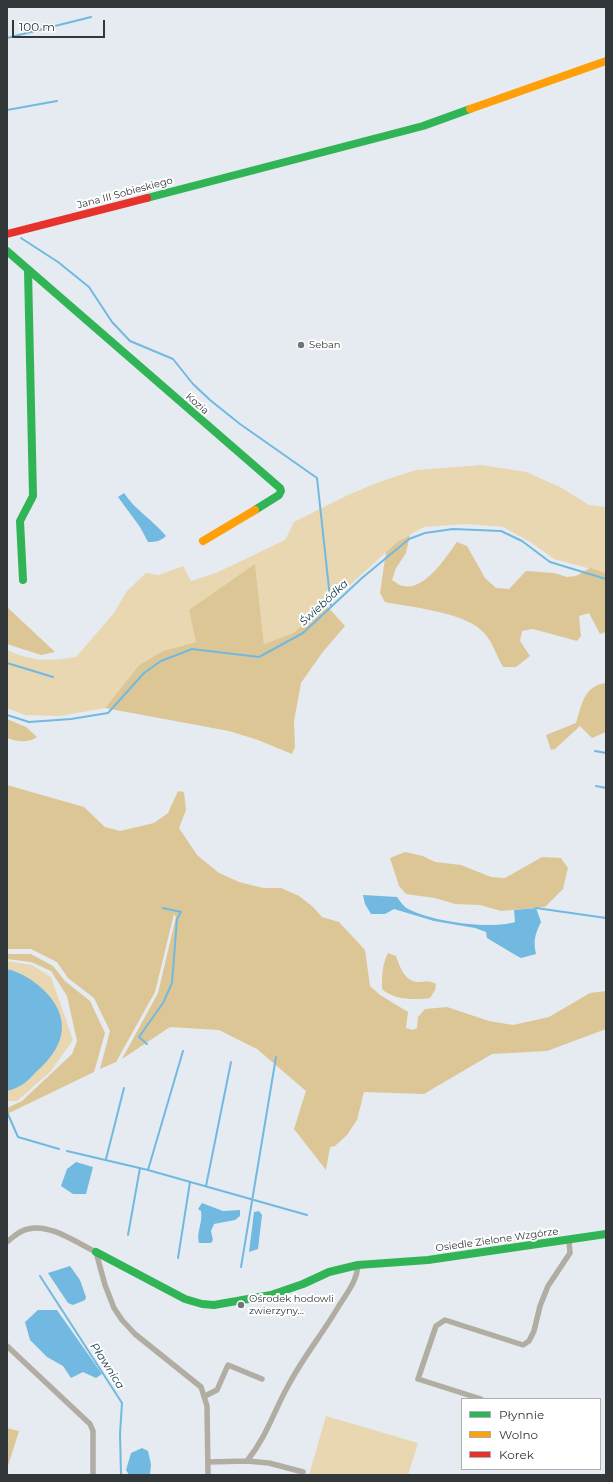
<!DOCTYPE html>
<meta charset="utf-8">
<style>
body{margin:0}
#map{position:relative;width:613px;height:1482px;overflow:hidden;background:#e5ebf0;font-family:Montserrat,sans-serif}
canvas{display:block}
.frame{position:absolute;inset:0;border:8px solid #323739;pointer-events:none}
.legend{position:absolute;left:461px;top:1398px;width:140px;height:72px;box-sizing:border-box;background:#fff;border:1px solid #adafb0;margin:0;padding:5px 7px;list-style:none;font-size:12px;color:#323739}
.legend li{display:flex;align-items:center;gap:8px;height:20px}
.legend b{width:20px;border:1px solid #adafb0}
.scale{position:absolute;left:12px;top:20px;width:93px;height:18px;box-sizing:border-box;border:2px solid #323739;border-top:0;padding-left:5px;font-size:12px;line-height:14px;white-space:nowrap;color:#323739;-webkit-text-stroke:3px #fff;paint-order:stroke}
</style>
<div id="map">
<canvas width="613" height="1482"></canvas>
<div class="frame"></div>
<ul class="legend">
<li><b style="height:5px;background:#30b455"></b>Płynnie</li>
<li><b style="height:5px;background:#ff9f0a"></b>Wolno</li>
<li><b style="height:5px;background:#e5322d"></b>Korek</li>
</ul>
<div class="scale">100 m</div>
</div>
<script>
const context = document.querySelector('canvas').getContext('2d');
context.lineJoin = 'round';
function paint(path, color) {
  context.fillStyle = color;
  context.fill(path, 'evenodd');
}
function strokePath(path, color, width, dash) {
  context.strokeStyle = color;
  context.lineWidth = width;
  context.lineCap = dash ? 'butt' : 'round';
  context.setLineDash(dash || []);
  context.stroke(path);
}
function write(font, color, halo, rows, align = 'center') {
  context.font = font + ' Montserrat,sans-serif';
  context.lineWidth = 4;
  context.setLineDash([]);
  context.textBaseline = 'middle';
  context.strokeStyle = halo;
  context.fillStyle = color;
  for (const [text, x, y, turn = 0] of rows) {
    context.save();
    context.translate(x, y);
    context.rotate((+turn || 0) * Math.PI / 180);
    context.textAlign = isNaN(turn) ? turn : align;
    if (halo) context.strokeText(text, 0, 0);
    context.fillText(text, 0, 0);
    context.restore();
  }
}
const green = new Path2D(`
 M482,465L526,472L560,487L589,505L606,507V573L554,559L532,543L503,527L466,524L424,527L398,541L327,606L293,633L264,644L255,565L196,642L163,651L139,665L105,708L60,716L25,715L7,708V650C32,662 49,661 76,657L114,613L127,591L146,573L159,575L183,566L191,581L216,573L285,540L294,522L348,495L379,482L416,470Z
 M7,961L32,965L51,977L73,1040L50,1072L17,1101H7Z
 M326,1416L418,1443L408,1475H309Z`);
const forest = new Path2D(`
 M410,535L406,553L396,568L392,580C395,582 400,586 403,586C425,591 446,557 457,542L467,546L485,578L496,588L509,589L526,571L554,573L567,577L576,576L590,568L606,573V632L600,634L589,613L579,616L581,636L577,641L533,629L522,631L520,641L530,656L516,667H503C496,655 492,639 481,630C462,612 410,607 385,602L380,593L386,552L398,541Z
 M255,564L264,644L293,633L327,606L345,626L322,653L301,683L294,721L295,747L292,754L258,740L229,731L105,708L139,665L163,651L196,642L189,610Z
 M7,607L55,652L41,655L7,644Z
 M606,683V732L592,738L580,726L555,749L551,750L546,735L576,723C582,705 583,686 606,683Z
 M7,719L26,727L37,737C28,743 18,742 7,738Z
 M7,785L84,807L105,827L120,831L154,823L168,813L178,791L184,792L186,810L179,828L197,855L219,873L239,882L263,888H281L299,896L312,906L322,917L339,922L365,950L370,986L380,995L408,1012L406,1028L413,1030L417,1028L418,1017L425,1009L447,1007L489,1021L513,1025L549,1017L590,993L606,991V1029L547,1051L492,1054L424,1094L364,1092L357,1120L347,1135L335,1146L330,1147L326,1170L294,1129L306,1091L257,1049L219,1030L170,1027L122,1059L158,993L176,917L174,914L155,992L116,1062L100,1069L110,1031L94,998L68,978L57,962L31,949H7Z
 M405,852L423,856L435,862L461,865L491,877L505,878L542,857L561,858L568,868L563,889L545,907L501,911L480,905L455,904L435,898L406,894L399,886L390,858Z
 M388,953L396,956C400,967 404,980 417,982C425,982 429,980 436,984L435,990L430,998C416,1000 393,1000 382,989C382,976 382,965 388,953Z
 M7,954H31L53,966L65,981L90,1001L105,1033L94,1072L7,1114V1108L22,1101L72,1054L77,1041L67,996L51,971L31,962L7,959Z
 M7,1428L19,1431L7,1469Z`);
const water = new Path2D(`
 M124,493C135,510 153,520 166,536C161,541 156,542 148,542L140,527L118,497Z
 M363,895L397,897C399,900 402,904 405,907C426,921 491,930 515,922L514,910L536,908L541,922C535,934 533,941 536,954L521,958L517,956L487,938L486,932L475,928L434,921L394,909L385,914H371L365,904Z
 M7,969C36,976 73,1009 59,1042C54,1054 46,1063 37,1071C28,1081 20,1088 7,1091Z
 M76,1162L93,1167L86,1194H73L61,1186L67,1169Z
 M202,1203L223,1211L240,1210V1216L235,1220L214,1224L211,1231L213,1240L211,1243H199C196,1232 203,1223 201,1211L198,1209Z
 M259,1211L262,1215L258,1249L249,1252L254,1212Z
 M70,1266L80,1280L86,1297L85,1300L73,1305L68,1303L48,1273Z
 M38,1310H57L102,1374L96,1378L83,1372L71,1378L63,1366L47,1357L30,1340L25,1322Z
 M142,1448L148,1451L151,1464L150,1474L129,1475L126,1470L131,1453Z`);
const stream = new Path2D(`
 M7,38L91,17
 M7,110L57,101
 M21,238L58,262L89,287L112,322L130,341L173,359L193,384L210,400L240,424L317,478L331,607
 M7,663L53,677
 M7,715L29,722L71,719L108,713L144,673L161,661L192,649L259,657L303,633L362,578L409,539L425,533L453,529L501,531L522,541L550,562L606,579
 M595,751L606,753
 M596,786L606,788
 M536,908L606,918
 M147,1044L139,1037L163,1003L172,983L177,919L181,912L163,908
 M7,1112L18,1137L59,1149
 M67,1151L148,1170L307,1215
 M106,1159L124,1088
 M148,1170L183,1051
 M206,1186L231,1062
 M128,1235L140,1168
 M178,1258L190,1182
 M241,1267L276,1057
 M40,1276L122,1403L120,1434L121,1475`);
const street = new Path2D(`
 M7,1242C13,1237 20,1230 28,1229C50,1223 77,1243 96,1252L105,1285L114,1308L122,1320L135,1334L201,1387L207,1406L208,1475
 M7,1346L90,1424L93,1431V1475
 M205,1396L217,1390L228,1365L262,1379
 M481,1399L418,1379L436,1326L445,1320L523,1345L529,1341L534,1331L540,1306L548,1286L570,1253L569,1240
 M247,1461L269,1463L303,1472
 M208,1462L247,1461C267,1436 273,1413 288,1386C303,1357 324,1332 340,1304C348,1292 357,1280 358,1265`);
const fast = new Path2D(`
 M147,198L423,126L470,109
 M7,251L280,488L281,491L279,495L255,510
 M23,580L20,521L33,496L28,270
 M96,1252L185,1299L202,1304L214,1305L271,1295L303,1284L329,1272L358,1265L428,1260L606,1234`);
const slow = new Path2D(`
 M470,109L606,61
 M203,541L255,510`);
const jam = new Path2D(`
 M7,234L147,198`);
const markers = [
 [301,345,4,"#717679"],
 [241,1305,4,"#717679"]
];
const streetNames = [
 ["Jana III Sobieskiego",125,193,-15],
 ["Kozia",197,404,41],
 ["Osiedle Zielone Wzgórze",497,1240,-8]
];
const poiNames = [
 ["Seban",309,345],
 ["Ośrodek hodowli",249,1299],
 ["zwierzyny...",249,1311]
];
const waterNames = [
 ["Świebódka",324,603,-43],
 ["Pławnica",107,1366,57]
];
paint(green, '#e8d7b1');
paint(forest, '#dcc695');
paint(water, '#71b9e1');
strokePath(stream, '#71b9e1', 2);
strokePath(street, '#b1ada3', 5.5);
strokePath(fast, '#30b455', 8);
strokePath(slow, '#ff9f0a', 8);
strokePath(jam, '#e5322d', 8);
for (const [x, y, r, color] of markers) {
  const dot = new Path2D();
  dot.arc(x, y, r, 0, 2 * Math.PI);
  context.fillStyle = color;
  context.fill(dot);
  strokePath(dot, '#fff', 1.5);
}
write('10px', '#323739', '#fff', streetNames);
write('10px', '#323739', '#fff', poiNames, 'left');
write('italic 11px', '#0a364c', '#fff', waterNames);
</script>
